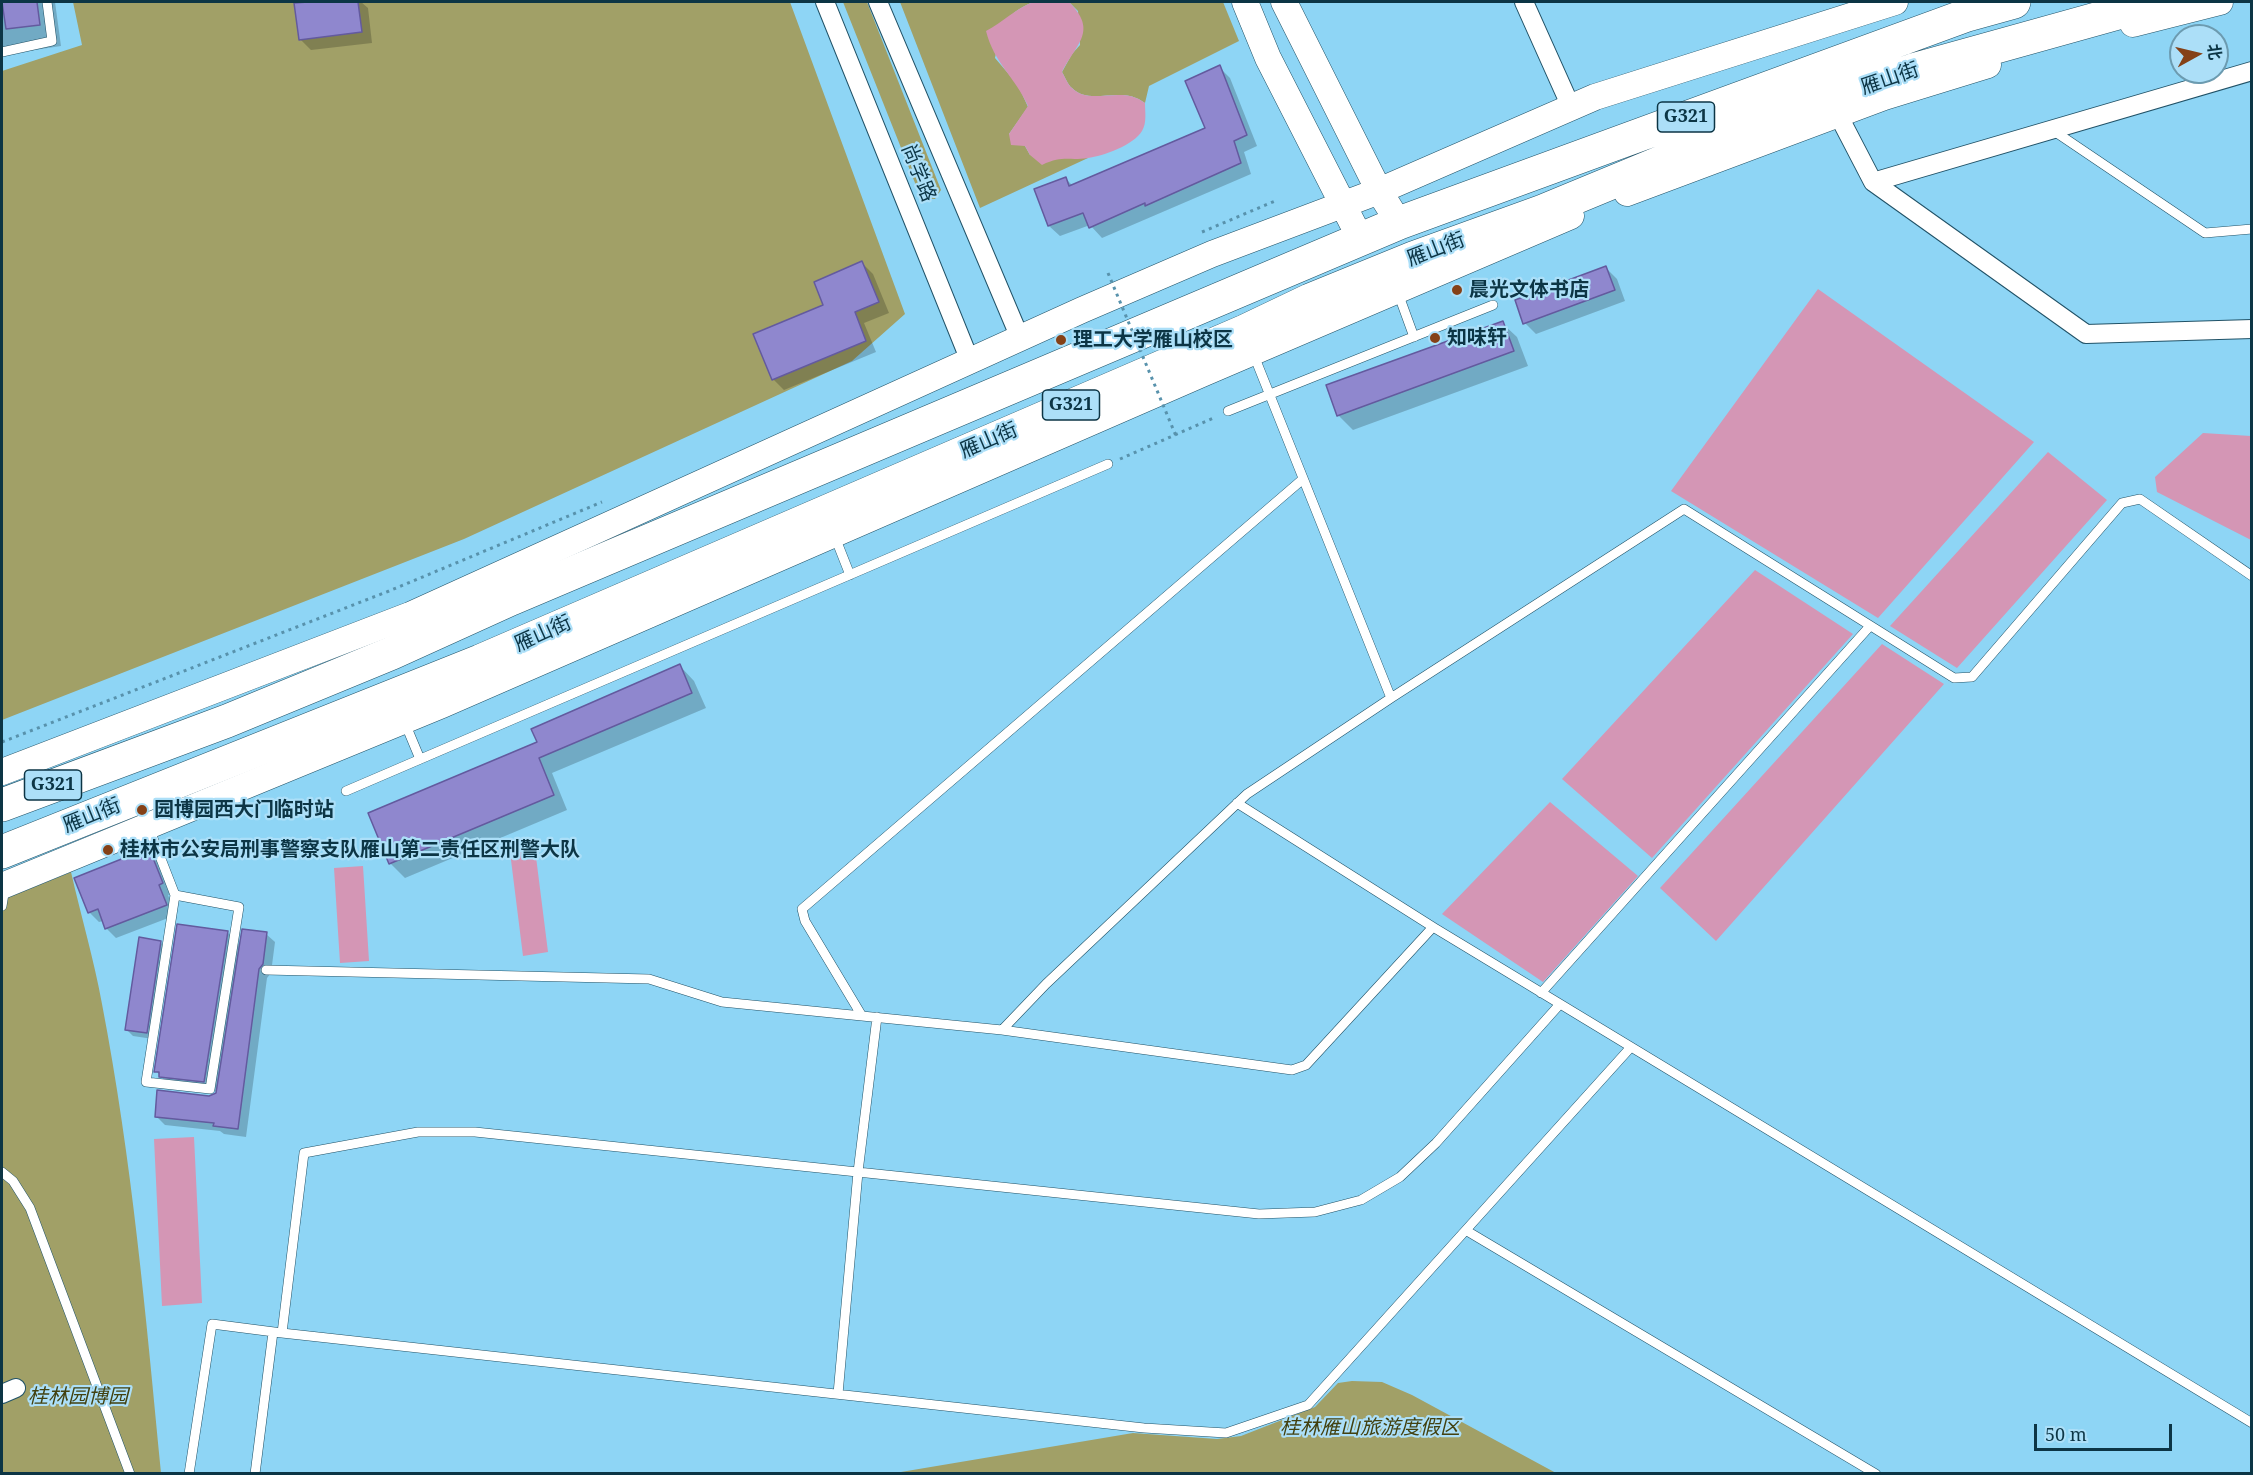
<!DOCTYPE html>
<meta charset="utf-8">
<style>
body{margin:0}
#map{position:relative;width:2253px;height:1475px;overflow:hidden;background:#8ed5f5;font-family:"Noto Serif","Noto Sans SC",serif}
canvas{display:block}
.frame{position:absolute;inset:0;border:3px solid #0c3545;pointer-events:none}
.north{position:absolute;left:2169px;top:24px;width:60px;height:60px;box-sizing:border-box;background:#acdff8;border:2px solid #6c9bb0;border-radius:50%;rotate:82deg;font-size:16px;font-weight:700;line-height:24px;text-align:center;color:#0c3545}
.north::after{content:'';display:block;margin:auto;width:21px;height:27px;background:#854117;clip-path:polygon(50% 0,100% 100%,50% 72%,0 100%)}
.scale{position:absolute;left:2034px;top:1424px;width:138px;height:27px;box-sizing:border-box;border:3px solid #0c3545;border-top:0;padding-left:8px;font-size:18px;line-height:21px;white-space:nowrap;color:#0c3545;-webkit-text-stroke:4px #acdff8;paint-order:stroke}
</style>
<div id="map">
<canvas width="2253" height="1475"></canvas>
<div class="frame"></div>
<div class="north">北</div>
<div class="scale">50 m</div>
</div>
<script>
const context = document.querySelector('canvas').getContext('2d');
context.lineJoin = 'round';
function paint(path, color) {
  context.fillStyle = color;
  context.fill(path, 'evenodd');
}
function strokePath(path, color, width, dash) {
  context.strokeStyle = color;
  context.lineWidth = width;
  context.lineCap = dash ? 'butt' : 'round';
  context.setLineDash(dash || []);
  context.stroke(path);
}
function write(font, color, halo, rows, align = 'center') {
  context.font = font + ' "Noto Serif","Noto Sans SC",serif';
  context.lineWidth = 4.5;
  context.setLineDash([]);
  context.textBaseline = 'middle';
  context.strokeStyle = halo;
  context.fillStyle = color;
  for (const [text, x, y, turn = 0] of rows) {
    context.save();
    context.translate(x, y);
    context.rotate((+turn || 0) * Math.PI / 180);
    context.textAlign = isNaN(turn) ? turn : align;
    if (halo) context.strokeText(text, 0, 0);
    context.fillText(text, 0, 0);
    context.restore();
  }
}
const green = new Path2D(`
 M73,2H790L905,314L852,361L464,539L2,720V71L82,45Z
 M843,2H867L941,190L935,199L921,198Z
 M900,2H1033C1002,15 1002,28 995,58L1018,85L1028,107L1009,134L1025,146L1030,155L1088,158L980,208Z
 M1069,2H1223L1239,41L1149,86L1145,103C1121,84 1091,107 1072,88C1068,85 1065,77 1062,72L1072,54L1080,45L1078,11Z
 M71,872C81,916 94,960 102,1004C132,1160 146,1316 161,1473L2,1474V900Z
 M1352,1381L1382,1382L1412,1395L1556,1473H895L1133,1433L1217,1439L1241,1436L1315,1407L1338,1383Z`);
const water = new Path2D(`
 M1033,2H1069C1098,31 1077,43 1062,72C1065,77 1068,85 1072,88C1091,107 1121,84 1145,103C1145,112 1147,123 1142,131C1134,145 1103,156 1088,158C1068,161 1063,155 1042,165L1030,155L1025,146L1011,145L1009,134L1028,106C1015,77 994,63 986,31C1003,22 1015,9 1033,2Z
 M1818,289L2034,442L1878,618L1671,491Z
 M2203,433L2251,436V540L2157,492L2155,477Z
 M2048,452L2107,500L1957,668L1890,626Z
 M1755,570L1853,634L1652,858L1562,779Z
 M1882,644L1944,684L1716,941L1660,888Z
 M1550,802L1638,876L1543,982L1442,914Z
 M534,841L548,952L523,956L509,844Z
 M363,866L369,961L340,963L334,868Z
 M194,1137L202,1303L162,1306L154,1139Z`);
const shadow = new Path2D(`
 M2,2H55L61,46L2,55Z
 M321,2H361L368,8L372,43L311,50L300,39L296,4Z
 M1219,67L1230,78L1257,146L1244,152L1251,174L1102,238L1090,225L1060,236L1049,226L1036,190L1066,179L1073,186L1207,128Z
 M862,263L873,274L889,313L864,323L876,352L784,390L773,379L825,306Z
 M1606,268L1617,279L1625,301L1536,334L1525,323Z
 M1502,323L1517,337L1528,366L1353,430L1338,415Z
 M680,666L694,681L706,708L552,773L567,810L405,878L390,863L538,743Z
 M149,849L159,859L172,893L168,895L176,915L116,938L106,928L103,921L99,922L89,912Z
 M228,933L241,946L266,934L275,942L271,973L267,978L246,1137L224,1134L220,1131L165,1125L156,1116L220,1092L171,1087L156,1071Z
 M160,942L167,949L153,1039L133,1036L126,1029Z`);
const building = new Path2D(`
 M2,2H37L40,25L6,29Z
 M308,2H358L362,32L299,40L294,3Z
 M1220,65L1247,135L1234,141L1241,163L1145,206V203L1089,228L1083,213L1048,226L1034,189L1066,177L1069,186L1205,128L1185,81Z
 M862,261L879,302L855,312L866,341L772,380L753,334L823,305L814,282Z
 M1606,266L1615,290L1523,324L1515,300Z
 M1503,321L1514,351L1337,416L1326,385Z
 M680,664L692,693L539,758L554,795L389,864L368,813L537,742L531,729Z
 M149,848L163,883L159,885L167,905L105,929L98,909L88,913L74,878Z
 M177,924L228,931L204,1082L159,1077V1072H154Z
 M242,929L267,932L263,964L259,969L238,1129L213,1126L214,1123L155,1117L157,1090L209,1096L216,1093Z
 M139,937L161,941L147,1033L125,1030Z`);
const path = new Path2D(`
 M1202,232L1275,201
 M1120,459L1216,417
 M2,742L389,591L602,502`);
const lane = new Path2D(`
 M2,52L52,41L47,2
 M2054,131L2205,233L2252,229
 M1398,293L1414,337
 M1253,353L1391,698L1684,509L1954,678L1972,677L2122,503L2140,499L2252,576
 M1228,411L1493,305
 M835,537L850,575
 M405,723L420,759
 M346,791L1108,464
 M149,828L175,895L239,907L210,1089L146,1082L175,895
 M2,906L5,887
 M1433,927L2252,1423
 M266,970L649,979L722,1002L1002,1030L1292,1070L1306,1065L1433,927L1237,803
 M1541,993L1870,626
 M1560,1004L1436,1143L1400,1177L1361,1200L1315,1212L1259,1214L475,1132H418L304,1153L282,1333L1144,1428L1226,1433L1308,1405L1631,1047
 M862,1016L805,921L802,909L1303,479
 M1002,1030L1046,984L1247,794L1391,698
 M2,1172L13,1181L30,1208L130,1474
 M1467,1231L1876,1474
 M838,1394L858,1172L877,1017
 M189,1474L212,1324L282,1333
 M255,1474L273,1332`);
const street = new Path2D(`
 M825,2L970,361
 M878,2L1020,338
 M1524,2L1571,107
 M1833,105L1873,182L2086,334L2252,329
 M1873,182L2252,71
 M2,1394L16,1388`);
const secondary = new Path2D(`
 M1245,2L1268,58L1360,238
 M1284,2L1379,191L1399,223
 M2133,24L2220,2
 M1627,193L1884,97L1988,65
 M2,772L410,615L1082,310L1212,254L1379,191L1595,97L1895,2
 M2,886L442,705L1204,373L1571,216`);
const highway = new Path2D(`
 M2,805L227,721L392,653L511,599L1399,223L1967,15L2014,2
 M2,852L480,661L1245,331L1310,300L1413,258L1543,211L1693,149L1830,99L1913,70L2157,2`);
const pathBridge = new Path2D(`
 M1108,273L1176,436`);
const markers = [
 [1457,290,6,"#854117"],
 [1435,338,6,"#854117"],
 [1061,340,6,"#854117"],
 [142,810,6,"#854117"],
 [108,850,6,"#854117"]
];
const shields = [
 [1686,117,57],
 [1071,405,57],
 [53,785,57]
];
const shieldNames = [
 ["G321",1686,117],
 ["G321",1071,405],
 ["G321",53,785]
];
const streetNames = [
 ["雁山街",1890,79,-19],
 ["尚学路",918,173,68],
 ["雁山街",1436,250,-21],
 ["雁山街",989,441,-23],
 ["雁山街",543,634,-24],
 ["雁山街",92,816,-22]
];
const poiNames = [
 ["晨光文体书店",1469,290],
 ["知味轩",1447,338],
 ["理工大学雁山校区",1073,340],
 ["园博园西大门临时站",154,810],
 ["桂林市公安局刑事警察支队雁山第二责任区刑警大队",120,850]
];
const parkNames = [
 ["桂林园博园",78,1397],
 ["桂林雁山旅游度假区",1370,1428]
];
paint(green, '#a1a067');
paint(water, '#d496b5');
paint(shadow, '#0003');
paint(building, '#8f87ce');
strokePath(building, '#635a9e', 1.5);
strokePath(lane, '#215267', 10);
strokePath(street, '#215267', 20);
strokePath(secondary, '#215267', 27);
strokePath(highway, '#215267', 34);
strokePath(path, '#5892ac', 3, [3, 4.5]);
strokePath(lane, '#fff', 9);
strokePath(street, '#fff', 18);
strokePath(secondary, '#fff', 26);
strokePath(highway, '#fff', 33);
strokePath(pathBridge, '#5892ac', 3, [3, 4.5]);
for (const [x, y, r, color] of markers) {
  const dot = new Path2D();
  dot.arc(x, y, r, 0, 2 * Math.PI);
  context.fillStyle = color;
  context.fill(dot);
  strokePath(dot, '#acdff8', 2);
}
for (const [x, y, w] of shields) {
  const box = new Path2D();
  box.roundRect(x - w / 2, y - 15, w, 30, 4.5);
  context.fillStyle = '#acdff8';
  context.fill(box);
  strokePath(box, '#0c3545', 1.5);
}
write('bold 18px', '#0c3545', null, shieldNames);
write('20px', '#0c3545', '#acdff8', streetNames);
write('bold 20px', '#0c3545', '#acdff8', poiNames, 'left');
write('italic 20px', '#424110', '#acdff8', parkNames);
</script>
